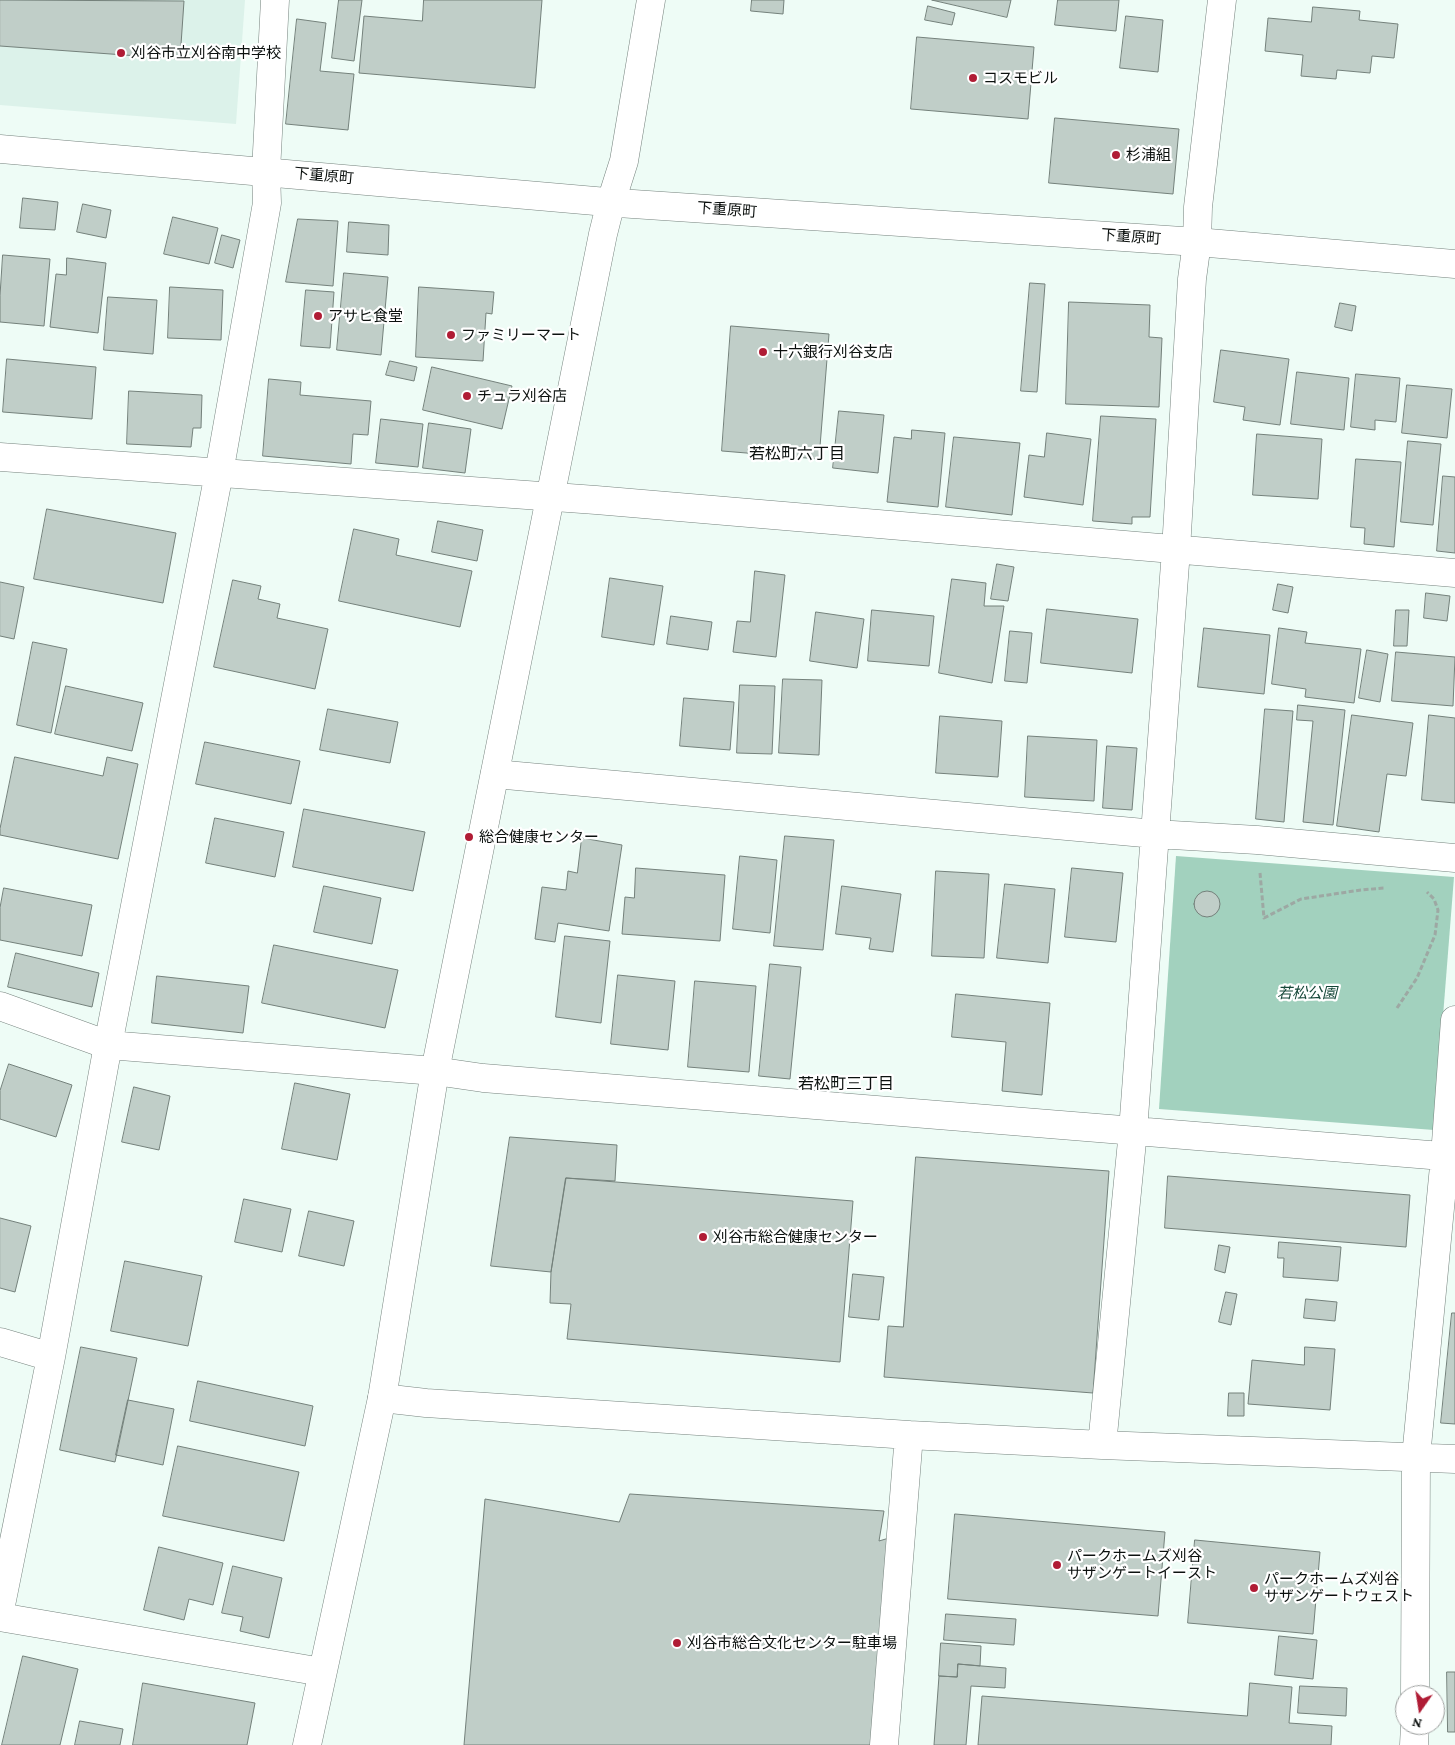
<!DOCTYPE html>
<meta charset="utf-8">
<style>
body{margin:0}
#map{position:relative;width:1455px;height:1745px;overflow:hidden;background:#eefcf6;font-family:"Crimson Pro",serif}
canvas{display:block}
.north{position:absolute;left:1395px;top:1685px;width:50px;height:50px;box-sizing:border-box;background:#fff;border:1px solid #9ea09f;border-radius:50%;rotate:193deg;font-size:14px;font-weight:700;line-height:20px;text-align:center;color:#0c110f}
.north::after{content:'';display:block;margin:auto;width:18px;height:22px;background:#b01c35;clip-path:polygon(50% 0,100% 100%,50% 72%,0 100%)}
</style>
<div id="map">
<canvas width="1455" height="1745"></canvas>
<div class="north">N</div>
</div>
<script>
const context = document.querySelector('canvas').getContext('2d');
context.lineJoin = 'round';
function paint(path, color) {
  context.fillStyle = color;
  context.fill(path, 'evenodd');
}
function strokePath(path, color, width, dash) {
  context.strokeStyle = color;
  context.lineWidth = width;
  context.lineCap = dash ? 'butt' : 'round';
  context.setLineDash(dash || []);
  context.stroke(path);
}
function write(font, color, halo, rows, align = 'center') {
  context.font = font + ' "Crimson Pro","Noto Sans JP",serif';
  context.lineWidth = 4.5;
  context.setLineDash([]);
  context.textBaseline = 'middle';
  context.strokeStyle = halo;
  context.fillStyle = color;
  for (const [text, x, y, turn = 0] of rows) {
    context.save();
    context.translate(x, y);
    context.rotate((+turn || 0) * Math.PI / 180);
    context.textAlign = isNaN(turn) ? turn : align;
    if (halo) context.strokeText(text, 0, 0);
    context.fillText(text, 0, 0);
    context.restore();
  }
}
const built = new Path2D(`
 M0,0H245L236,124L0,105Z`);
const green = new Path2D(`
 M1176,856L1454,877L1434,1130L1159,1109Z`);
const building = new Path2D(`
 M0,0L184,1L180,59L0,46Z
 M339,0H362L354,61L332,58Z
 M424,0H542L535,88L359,73L364,16L422,21Z
 M752,0H784L783,14L751,11Z
 M932,0H1011L1007,17Z
 M1058,0H1119L1116,31L1055,25Z
 M928,6L955,13L952,25L925,20Z
 M1313,7L1360,11L1359,20L1398,24L1394,58L1372,56L1370,73L1337,70L1336,79L1301,76L1303,55L1265,51L1268,18L1311,22Z
 M1126,16L1163,20L1158,72L1120,68Z
 M297,19L326,23L320,71L354,74L348,130L286,124Z
 M917,37L1034,47L1028,119L911,109Z
 M1055,118L1179,129L1173,194L1049,183Z
 M23,198L58,202L55,230L20,228Z
 M83,204L111,210L106,238L77,232Z
 M173,217L218,228L209,264L164,254Z
 M298,219L338,221L333,286L286,282Z
 M349,222L389,225L388,255L347,252Z
 M222,235L240,240L233,268L215,263Z
 M3,255L50,259L44,326L0,322V296Z
 M67,258L106,263L98,333L50,327L56,274L66,275Z
 M344,273L388,277L381,355L337,350Z
 M1030,283L1045,284L1037,392L1021,391Z
 M170,287L223,290L221,340L168,338Z
 M419,287L494,292L492,314L486,313L483,361L416,357Z
 M306,290L334,292L330,348L301,346Z
 M108,297L157,300L153,354L104,350Z
 M1069,302L1150,305L1149,337L1162,338L1159,407L1066,404Z
 M1340,303L1356,306L1352,331L1335,327Z
 M731,326L829,334L819,459L722,451Z
 M1221,350L1289,359L1280,425L1243,420L1245,407L1214,402Z
 M7,359L96,367L92,419L3,412Z
 M390,361L417,367L414,381L386,375Z
 M432,367L512,386L502,429L423,410Z
 M1297,372L1349,378L1344,430L1291,424Z
 M1356,374L1400,378L1396,422L1375,420V430L1351,427Z
 M269,379L301,382L300,395L371,401L368,435L353,434L351,464L263,456Z
 M1407,385L1452,389L1447,438L1402,433Z
 M129,391L202,395L201,428H193L191,447L127,444Z
 M839,411L884,415L878,473L833,468Z
 M1101,416L1156,419L1150,517H1132V524L1093,521Z
 M381,419L423,424L418,467L376,463Z
 M429,423L471,429L465,473L423,468Z
 M912,430L945,433L938,507L887,502L894,437L911,439Z
 M1047,433L1091,439L1083,505L1024,497L1029,455L1044,457Z
 M1257,434L1322,439L1318,499L1253,495Z
 M954,437L1020,443L1012,515L946,507Z
 M1408,441L1441,444L1433,525L1401,522Z
 M1356,459L1401,462L1394,547L1364,544L1365,528L1351,527Z
 M1443,476L1455,477V553L1437,551Z
 M47,509L176,533L163,603L34,579Z
 M438,521L483,530L477,561L432,552Z
 M354,529L399,539L396,555L472,571L460,627L339,601Z
 M997,564L1014,567L1008,601L991,599Z
 M755,571L785,575L776,657L733,652L737,621L750,622Z
 M610,578L663,586L654,645L602,637Z
 M952,579L986,583L984,606H1004L992,683L939,673Z
 M233,580L261,586L258,599L280,604L277,618L328,629L315,689L214,667Z
 M0,582L24,587L14,639L0,636Z
 M1278,584L1293,587L1288,613L1273,610Z
 M1426,593L1450,596L1447,621L1424,618Z
 M1047,609L1138,619L1132,673L1041,663Z
 M872,610L934,616L929,666L868,661Z
 M1396,610H1409L1407,646H1394Z
 M816,612L864,619L857,668L810,661Z
 M671,616L712,622L708,650L667,644Z
 M1204,628L1270,635L1264,694L1198,687Z
 M1279,628L1307,632L1305,643L1361,649L1354,703L1305,697L1306,689L1272,684Z
 M1010,631L1032,633L1027,683L1005,681Z
 M33,642L67,649L51,733L17,725Z
 M1367,650L1388,654L1380,702L1359,698Z
 M1396,652L1455,657L1453,706L1392,701Z
 M783,679L822,680L819,755L779,753Z
 M740,685L775,686L772,754L737,753Z
 M66,686L143,703L132,751L55,734Z
 M684,698L734,702L730,750L680,746Z
 M1298,705L1345,710L1333,825L1303,822L1313,721L1297,720Z
 M328,709L398,722L390,763L320,750Z
 M1265,709L1293,711L1284,822L1256,819Z
 M1352,715L1413,723L1406,776L1387,774L1379,832L1337,826Z
 M1429,715L1455,718V803L1422,800Z
 M940,716L1002,721L998,777L936,773Z
 M1028,736L1097,740L1094,801L1025,797Z
 M205,742L300,761L291,804L196,784Z
 M1107,746L1137,748L1132,810L1103,808Z
 M15,757L103,776L107,757L138,764L118,859L0,835V829Z
 M304,809L425,832L413,891L293,867Z
 M215,818L284,832L275,877L206,863Z
 M785,836L834,840L823,950L774,946Z
 M582,838L622,845L609,931L558,923L555,942L535,939L542,887L566,890L568,871L577,873Z
 M740,856L777,860L770,933L733,929Z
 M636,868L725,875L720,941L622,934L625,897L634,898Z
 M1072,868L1123,873L1116,942L1065,937Z
 M936,871L989,874L984,958L932,956Z
 M1005,884L1055,889L1048,963L997,958Z
 M324,886L381,898L372,944L314,932Z
 M842,886L901,894L893,952L869,949L871,938L836,934Z
 M4,888L92,905L82,956L0,940V908Z
 M1194 904a13 13 0 1 1 26 0a13 13 0 1 1-26 0Z
 M565,936L610,941L601,1023L556,1017Z
 M274,945L398,970L385,1028L262,1003Z
 M16,953L99,973L92,1007L8,987Z
 M770,964L801,967L790,1079L759,1076Z
 M618,975L675,981L668,1050L611,1044Z
 M157,976L249,986L243,1033L152,1023Z
 M695,981L756,986L749,1072L688,1067Z
 M956,994L1050,1003L1042,1095L1002,1091L1006,1042L952,1037Z
 M9,1064L72,1085L56,1137L0,1119V1091Z
 M295,1083L350,1094L337,1160L282,1149Z
 M134,1087L170,1096L159,1150L122,1142Z
 M510,1137L617,1145L615,1181L566,1178L551,1272L491,1266Z
 M916,1157L1109,1171L1093,1393L884,1377L888,1326L903,1327Z
 M1168,1176L1410,1195L1406,1247L1165,1228Z
 M566,1178L853,1201L840,1362L567,1339L571,1304L550,1303L551,1272Z
 M244,1199L291,1209L282,1252L235,1242Z
 M309,1211L354,1221L344,1266L299,1256Z
 M0,1218L31,1226L15,1292L0,1288Z
 M1279,1242L1341,1247L1338,1281L1283,1277L1284,1258H1278Z
 M1219,1245L1230,1247L1225,1273L1215,1270Z
 M125,1261L202,1276L188,1346L111,1331Z
 M853,1274L884,1277L879,1320L849,1317Z
 M1226,1292L1237,1294L1231,1325L1219,1322Z
 M1306,1299L1337,1302L1335,1321L1304,1318Z
 M1452,1313H1455V1424L1441,1423Z
 M81,1347L137,1358L115,1462L60,1450Z
 M1305,1347L1335,1349L1330,1410L1248,1404L1252,1360L1304,1365Z
 M198,1381L313,1406L305,1446L190,1421Z
 M1229,1393H1244V1416H1228Z
 M128,1400L174,1409L163,1465L116,1455Z
 M178,1446L299,1472L284,1541L163,1516Z
 M630,1494L884,1511L879,1541L889,1538L874,1745H464L485,1499L619,1522Z
 M955,1514L1165,1532L1158,1616L948,1599Z
 M1195,1540L1320,1552L1313,1634L1188,1623Z
 M159,1547L223,1563L213,1605L189,1599L184,1620L144,1610Z
 M233,1566L282,1578L269,1638L240,1631L243,1617L222,1613Z
 M946,1614L1016,1619L1014,1645L944,1640Z
 M1279,1636L1317,1640L1313,1679L1275,1675Z
 M941,1643L981,1646L980,1666L958,1664L957,1677L939,1676Z
 M23,1656L78,1669L60,1745H2Z
 M958,1664L1006,1668L1005,1688L971,1686L966,1745H934L939,1676L957,1677Z
 M1447,1672H1455V1732H1448Z
 M143,1683L255,1703L247,1745H133Z
 M1250,1683L1292,1687L1289,1723L1332,1726L1331,1745H978L982,1696L1247,1716Z
 M1300,1686L1347,1688L1346,1716L1298,1713Z
 M80,1721L123,1729L120,1745H75Z`);
const path = new Path2D(`
 M1260,873L1264,918L1301,899L1361,890L1384,888
 M1397,1008L1417,978L1435,935L1438,910L1434,899L1427,892`);
const minor = new Path2D(`
 M0,457L596,500L1455,573
 M495,774L1155,834L1257,840L1455,858
 M0,1006L108,1045L435,1071L483,1078L1455,1157
 M0,1342L51,1357
 M382,1398L426,1403L909,1435L1102,1445L1455,1459
 M1102,1445L1133,1131L1176,550L1192,279L1197,242L1198,207L1222,0
 M0,1610L51,1357L108,1045L219,473L267,203L266,171L275,0
 M0,1617L322,1672
 M1415,1695L1416,1457L1445,1156L1455,1020
 M884,1745L909,1435
 M1414,1745L1415,1725`);
const tertiary = new Path2D(`
 M0,149L618,203L1197,242L1455,264
 M307,1745L382,1398L435,1071L603,234L611,202L624,161L651,0`);
const markers = [
 [121,53,5,"#b01c35"],
 [973,78,5,"#b01c35"],
 [1116,155,5,"#b01c35"],
 [318,316,5,"#b01c35"],
 [451,335,5,"#b01c35"],
 [763,352,5,"#b01c35"],
 [467,396,5,"#b01c35"],
 [469,837,5,"#b01c35"],
 [703,1237,5,"#b01c35"],
 [1057,1565,5,"#b01c35"],
 [1254,1588,5,"#b01c35"],
 [677,1643,5,"#b01c35"]
];
const poiNames = [
 ["刈谷市立刈谷南中学校",131,53],
 ["コスモビル",983,78],
 ["杉浦組",1126,155],
 ["アサヒ食堂",328,316],
 ["ファミリーマート",461,335],
 ["十六銀行刈谷支店",773,352],
 ["チュラ刈谷店",477,396],
 ["総合健康センター",479,837],
 ["刈谷市総合健康センター",713,1237],
 ["パークホームズ刈谷",1067,1556],
 ["サザンゲートイースト",1067,1573],
 ["パークホームズ刈谷",1264,1579],
 ["サザンゲートウェスト",1264,1596],
 ["刈谷市総合文化センター駐車場",687,1643]
];
const streetNames = [
 ["下重原町",324,176,5],
 ["下重原町",727,210,4],
 ["下重原町",1131,237,4]
];
const parkNames = [
 ["若松公園",1307,993]
];
const neighbourhoodNames = [
 ["若松町六丁目",797,454],
 ["若松町三丁目",846,1084]
];
paint(built, '#dcf2ea');
paint(green, '#a2d1be');
paint(building, '#c0cec8');
strokePath(building, '#74817b', 1);
strokePath(minor, '#76837e', 29);
strokePath(tertiary, '#76837e', 29);
strokePath(path, '#9da8a3', 3, [5, 2.5]);
strokePath(minor, '#fff', 28);
strokePath(tertiary, '#fff', 28);
for (const [x, y, r, color] of markers) {
  const dot = new Path2D();
  dot.arc(x, y, r, 0, 2 * Math.PI);
  context.fillStyle = color;
  context.fill(dot);
  strokePath(dot, '#fff', 2);
}
write('15px', '#0c110f', '#fff', poiNames, 'left');
write('15px', '#0c110f', '#fff', streetNames);
write('italic 15px', '#154738', '#fff', parkNames);
write('16px', '#0c110f', '#fff', neighbourhoodNames);
</script>
